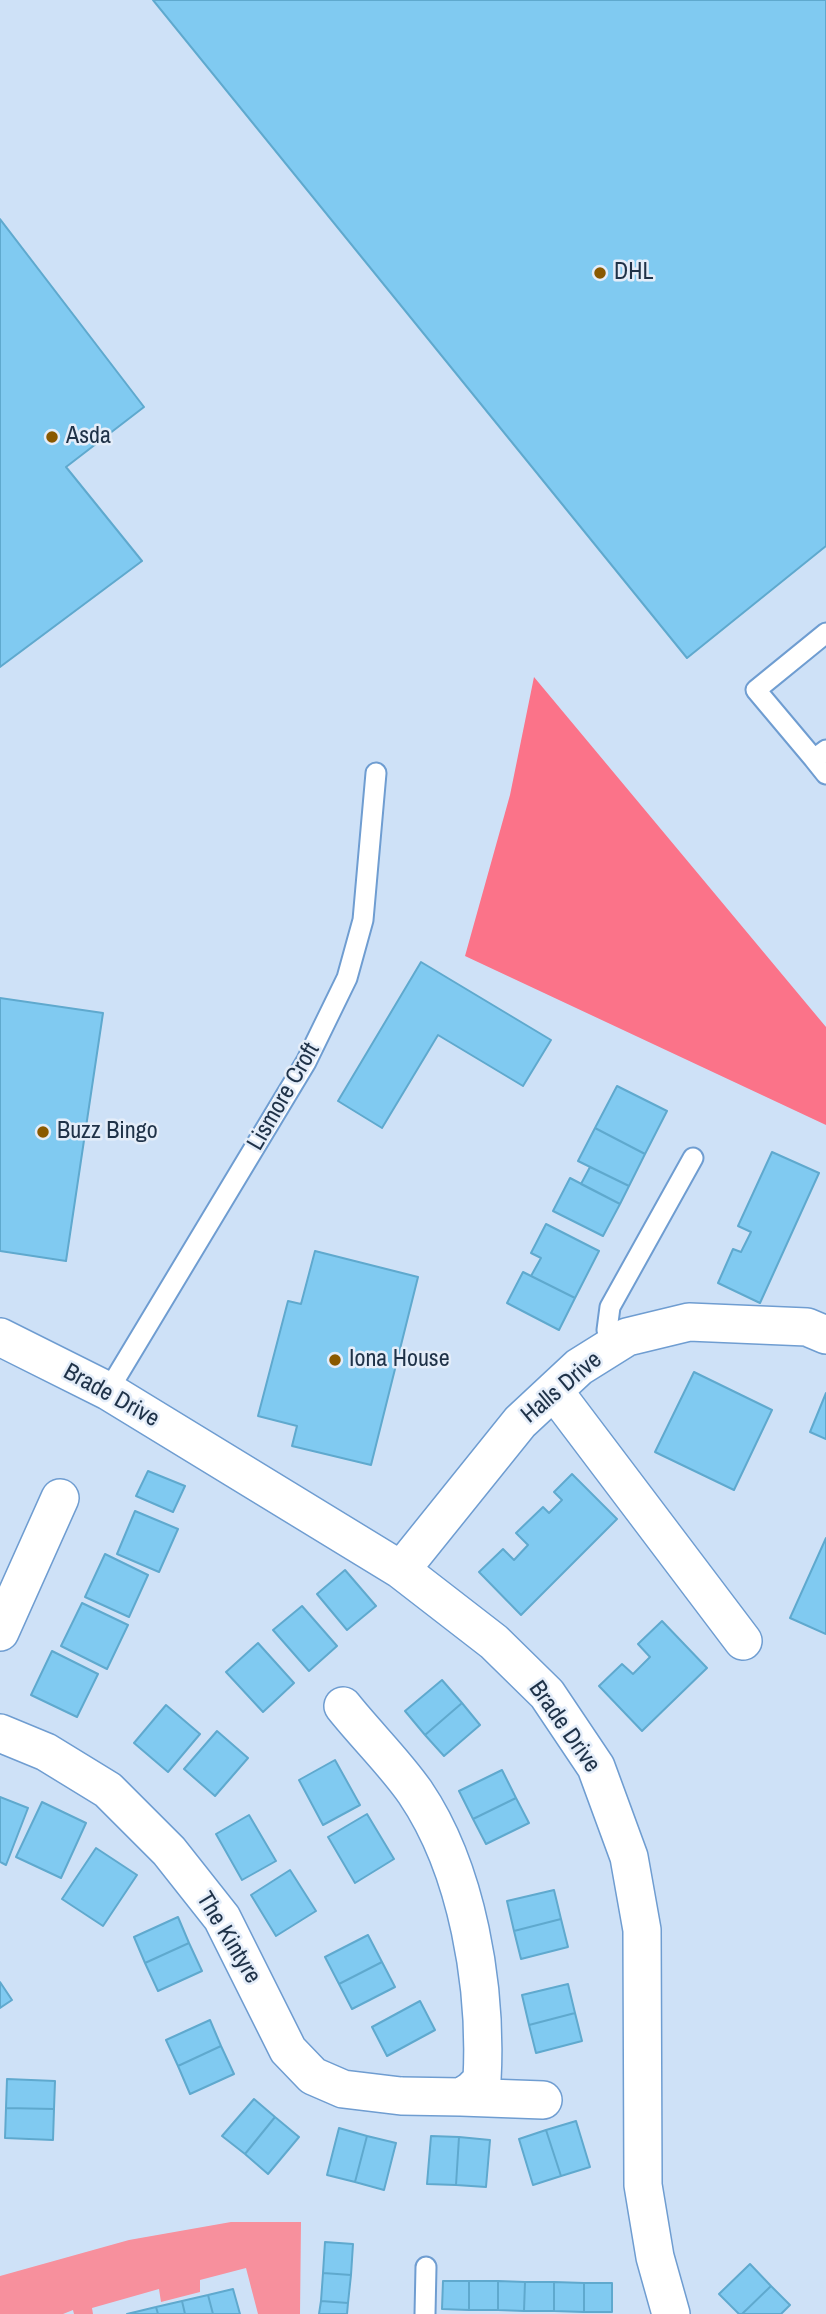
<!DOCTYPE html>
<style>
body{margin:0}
canvas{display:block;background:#cee1f7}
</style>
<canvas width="826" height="2314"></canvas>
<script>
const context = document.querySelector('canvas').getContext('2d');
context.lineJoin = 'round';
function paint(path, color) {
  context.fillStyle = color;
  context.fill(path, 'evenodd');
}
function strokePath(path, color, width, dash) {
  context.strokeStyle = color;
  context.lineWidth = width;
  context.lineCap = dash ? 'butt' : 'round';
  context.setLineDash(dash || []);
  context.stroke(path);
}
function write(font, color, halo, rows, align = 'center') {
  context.font = font + ' "Archivo Narrow",sans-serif';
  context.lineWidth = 5;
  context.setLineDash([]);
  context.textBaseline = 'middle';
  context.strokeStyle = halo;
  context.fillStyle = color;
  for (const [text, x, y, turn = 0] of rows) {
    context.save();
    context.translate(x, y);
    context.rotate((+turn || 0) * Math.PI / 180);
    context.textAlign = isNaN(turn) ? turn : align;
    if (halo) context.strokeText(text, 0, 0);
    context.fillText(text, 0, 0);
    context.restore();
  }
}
const green = new Path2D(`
 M231,2222H301L300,2314H258L246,2268L200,2280V2292L161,2302L159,2289L92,2308L93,2314H74L73,2310L63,2314H0V2276L129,2240Z`);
const forest = new Path2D(`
 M534,677L826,1027V1125L465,956L510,795Z`);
const building = new Path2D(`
 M153,0H826V546L687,658Z
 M0,219L144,407L66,467L142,561L0,667Z
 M421,962L551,1040L523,1086L438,1035L382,1128L338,1101Z
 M0,998L103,1013L66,1261L0,1251Z
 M617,1086L667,1111L645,1154L595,1128Z
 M595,1128L645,1154L629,1186L578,1161Z
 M772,1152L819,1173L760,1303L718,1283L733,1249L741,1252L751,1232L738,1226Z
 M590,1167L629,1186L620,1204L581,1184Z
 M570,1178L620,1204L603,1236L553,1211Z
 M546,1224L599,1251L575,1298L531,1276L541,1258L531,1253Z
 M315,1251L418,1277L371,1465L292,1446L297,1426L258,1416L288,1301L301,1304Z
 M523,1272L575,1298L559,1330L507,1303Z
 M694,1372L772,1410L734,1490L655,1452Z
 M826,1393V1439L810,1432Z
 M148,1471L185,1486L173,1512L136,1496Z
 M572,1474L617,1519L521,1615L479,1572L503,1549L514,1560L528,1545L516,1533L543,1507L549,1513L562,1500L554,1492Z
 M135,1511L178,1529L159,1572L117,1554Z
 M826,1538V1634L790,1618Z
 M105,1554L148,1575L129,1617L85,1597Z
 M345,1570L376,1606L347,1630L317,1594Z
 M82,1603L128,1625L107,1669L61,1646Z
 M302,1606L337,1646L309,1671L273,1630Z
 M662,1621L707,1668L642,1731L599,1686L622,1664L633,1674L650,1657L638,1644Z
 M258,1643L294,1683L263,1712L226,1672Z
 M52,1651L98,1674L77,1717L31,1695Z
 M442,1680L462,1703L425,1735L405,1711Z
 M462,1703L480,1725L444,1756L425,1735Z
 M166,1705L200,1734L168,1772L134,1743Z
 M217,1731L248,1758L215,1796L184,1769Z
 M335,1760L360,1805L323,1825L299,1780Z
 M502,1770L516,1798L473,1819L459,1791Z
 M0,1797L28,1808L6,1865L0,1862Z
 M516,1798L529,1823L486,1844L473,1819Z
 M42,1802L86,1823L61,1878L16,1857Z
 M367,1814L394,1859L355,1883L328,1837Z
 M249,1815L276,1861L242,1880L216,1834Z
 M96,1848L137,1875L103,1926L62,1899Z
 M290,1870L316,1911L276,1936L251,1895Z
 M554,1890L561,1919L514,1931L507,1901Z
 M178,1917L189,1943L145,1963L134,1937Z
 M561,1919L568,1947L521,1959L514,1931Z
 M368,1935L382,1962L339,1984L325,1957Z
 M189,1943L202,1971L158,1991L145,1963Z
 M382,1962L395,1987L352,2009L339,1984Z
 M0,1982L12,2000L0,2008Z
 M568,1984L575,2013L529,2025L522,1995Z
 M420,2001L435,2030L387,2056L372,2027Z
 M575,2013L582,2041L536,2053L529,2025Z
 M210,2020L221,2046L178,2066L166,2040Z
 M221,2046L234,2074L190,2094L178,2066Z
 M7,2079L55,2081L54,2109L6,2108Z
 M254,2099L275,2117L245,2154L222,2136Z
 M6,2108L54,2109L53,2140L5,2138Z
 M275,2117L299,2137L268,2174L245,2154Z
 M576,2121L590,2167L561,2176L546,2130Z
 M339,2128L367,2136L355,2182L327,2175Z
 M546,2130L561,2176L533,2185L519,2139Z
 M367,2136L396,2143L384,2190L355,2182Z
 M431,2136L459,2137L456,2185L427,2184Z
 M459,2137L490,2140L486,2187L456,2185Z
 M325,2242L353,2244L351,2275L323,2273Z
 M750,2264L771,2286L742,2314H739L719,2294Z
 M323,2273L351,2275L348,2303L321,2301Z
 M443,2281H469V2310L442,2309Z
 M469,2281H498V2310H469Z
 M498,2281L525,2282L524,2311L498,2310Z
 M525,2282H554V2311H524Z
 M554,2282L584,2283V2312L554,2311Z
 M584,2283H612V2312H584Z
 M771,2286L790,2305L781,2314H742Z
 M233,2289L240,2314H213L208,2295Z
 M208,2295L213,2314H185L182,2301Z
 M182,2301L185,2314H158L156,2307Z
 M321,2301L348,2303L347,2314H319Z
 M156,2307L158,2314H127Z`);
const service = new Path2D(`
 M826,750L814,759L826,774
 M814,759L756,690L826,633
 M613,1345L607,1330L610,1307L693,1158
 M108,1391L306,1062L347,978L363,920L376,773
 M425,2314L426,2267`);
const minor = new Path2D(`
 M0,1337L108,1391L401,1570L494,1642L547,1694L596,1767L629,1857L642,1930L643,2185L655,2257L671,2314
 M554,1391L743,1641
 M401,1570L520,1422L579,1367L627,1337L689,1322L807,1327L826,1335
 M0,1632L60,1498
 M0,1733L46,1752L108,1790L169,1851L222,1918L288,2050L313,2076L343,2089L401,2096L461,2097L472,2090L482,2080C487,1987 468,1870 415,1792C394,1762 366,1735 343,1706
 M461,2097L543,2100`);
const markers = [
 [600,273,7,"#8a5900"],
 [52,437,7,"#8a5900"],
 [43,1132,7,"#8a5900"],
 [335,1360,7,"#8a5900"]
];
const poiNames = [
 ["DHL",614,273],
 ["Asda",66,437],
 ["Buzz Bingo",57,1132],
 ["Iona House",349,1360]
];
const streetNames = [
 ["Lismore Croft",284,1097,-60],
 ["Halls Drive",562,1388,-40],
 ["Brade Drive",111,1396,29],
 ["Brade Drive",564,1727,55],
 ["The Kintyre",228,1938,59]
];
paint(green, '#f7909d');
paint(forest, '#fb7389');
paint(building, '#80caf1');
strokePath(building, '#5fa9ce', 2);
strokePath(service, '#6f9dd1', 23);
strokePath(minor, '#6f9dd1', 40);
strokePath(service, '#fff', 19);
strokePath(minor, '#fff', 37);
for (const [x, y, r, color] of markers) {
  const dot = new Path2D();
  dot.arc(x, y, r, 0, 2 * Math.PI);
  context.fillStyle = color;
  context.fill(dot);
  strokePath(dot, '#e4edf9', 2.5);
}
write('24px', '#1f3248', '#e4edf9', poiNames, 'left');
write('24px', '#1f3248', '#e4edf9', streetNames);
</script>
